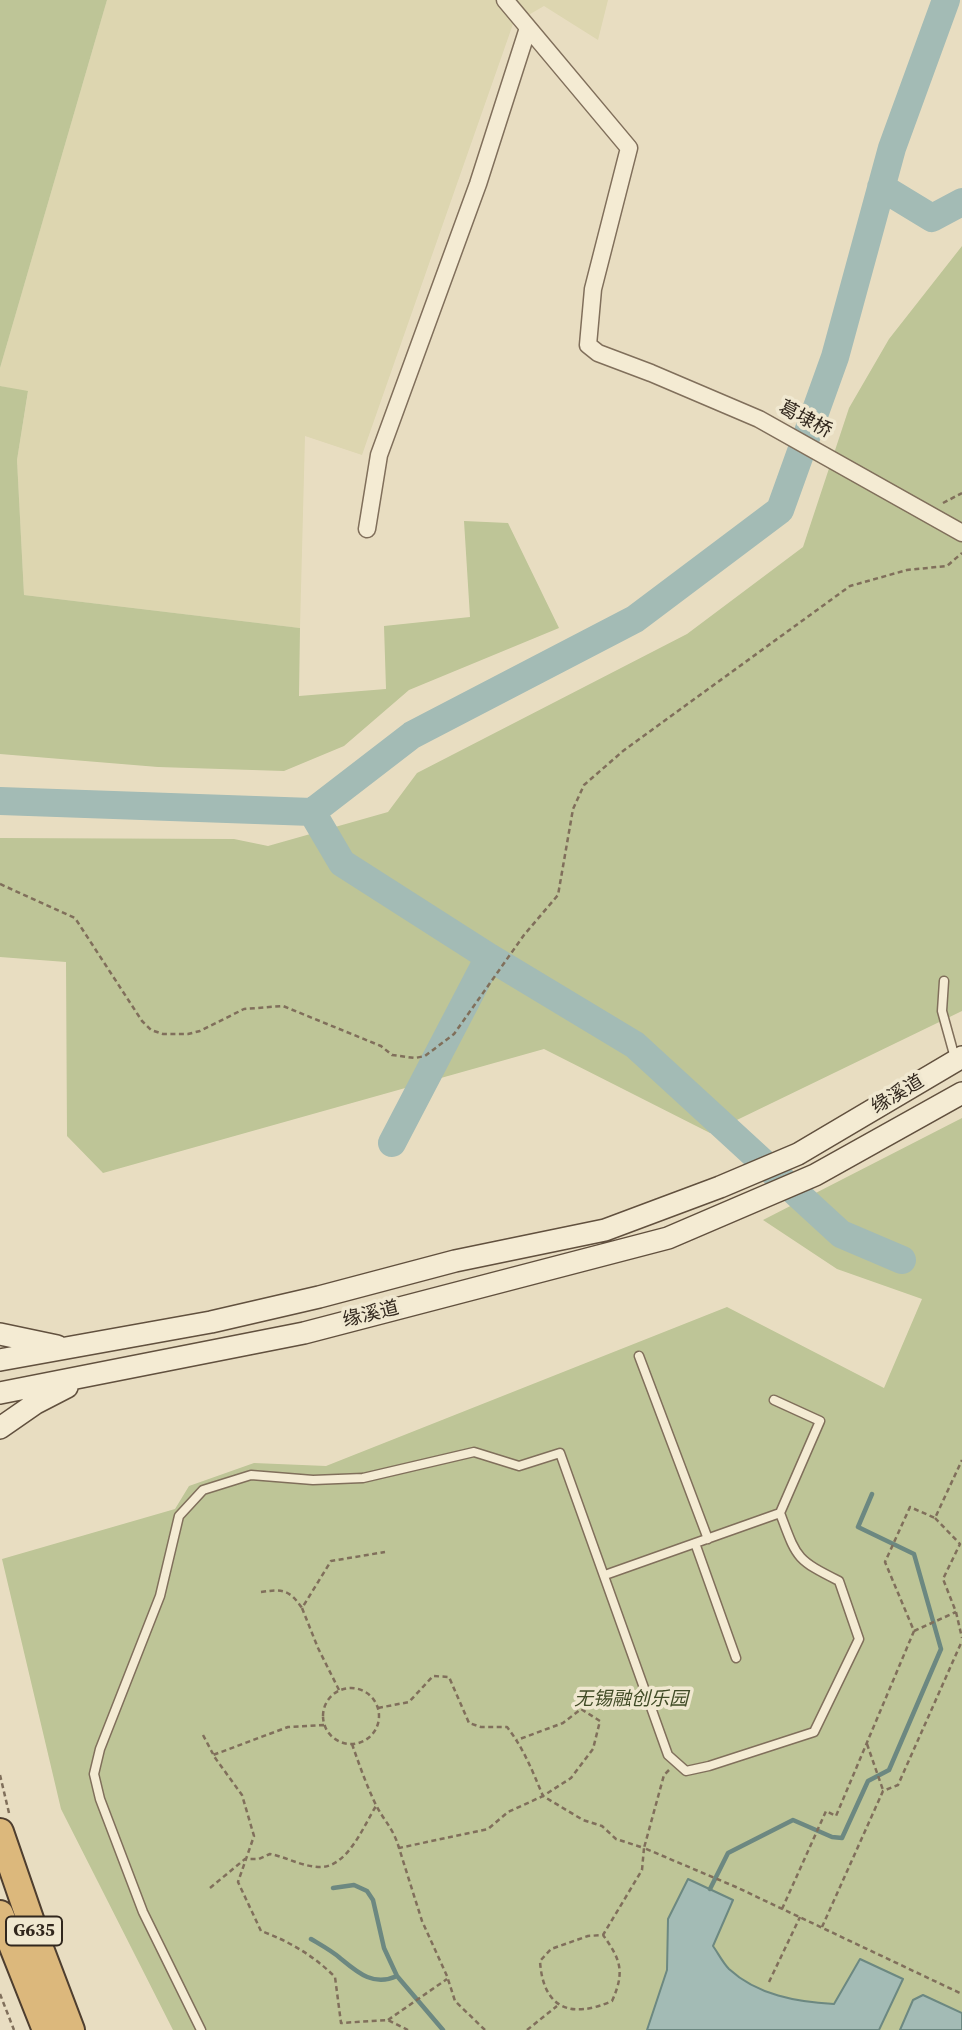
<!DOCTYPE html>
<meta charset="utf-8">
<style>
body{margin:0}
canvas{display:block;background:#e8ddc1}
</style>
<canvas width="962" height="2030"></canvas>
<script>
const context = document.querySelector('canvas').getContext('2d');
context.lineJoin = 'round';
function paint(path, color) {
  context.fillStyle = color;
  context.fill(path, 'evenodd');
}
function strokePath(path, color, width, dash) {
  context.strokeStyle = color;
  context.lineWidth = width;
  context.lineCap = dash ? 'butt' : 'round';
  context.setLineDash(dash || []);
  context.stroke(path);
}
function write(font, color, halo, rows, align = 'center') {
  context.font = font + ' "Source Serif 4","Noto Sans SC",serif';
  context.lineWidth = 7;
  context.setLineDash([]);
  context.textBaseline = 'middle';
  context.strokeStyle = halo;
  context.fillStyle = color;
  for (const [text, x, y, turn = 0] of rows) {
    context.save();
    context.translate(x, y);
    context.rotate((+turn || 0) * Math.PI / 180);
    context.textAlign = isNaN(turn) ? turn : align;
    if (halo) context.strokeText(text, 0, 0);
    context.fillText(text, 0, 0);
    context.restore();
  }
}
const farmland = new Path2D(`
 M107,0H608L598,40L544,6L513,24L362,455L305,436L300,628L24,595L17,460L28,392L0,386V368Z`);
const green = new Path2D(`
 M0,0H107L0,368Z
 M962,246V1011L710,1133L544,1049L103,1173L67,1136L66,962L0,957V838L234,839L268,846L388,812L417,773L687,634L803,547L849,408L889,339Z
 M0,386L28,391L17,460L24,595L300,628L299,696L386,689L384,626L470,617L464,521L508,523L559,628L409,690L344,746L284,771L158,767L0,754Z
 M962,1118V2030H173L61,1809L2,1559L175,1509L189,1486L254,1463L326,1466L727,1307L884,1388L922,1299L837,1269L763,1220Z`);
const water = new Path2D(`
 M688,1879L733,1900L713,1946C718,1953 723,1963 729,1969C757,1995 797,2002 834,2004L860,1959L903,1979L879,2030H647L667,1970L668,1919Z
 M923,1995L962,2013V2030H900L913,2000Z`);
const stream = new Path2D(`
 M333,1888L354,1885L367,1891L373,1900L384,1948L397,1976
 M710,1889L728,1853L793,1820L832,1837L842,1838L868,1781L889,1770L941,1649L914,1554L858,1527L872,1494
 M311,1939C321,1945 332,1951 340,1958C357,1972 373,1987 397,1976L443,2030`);
const river = new Path2D(`
 M881,187L932,218L962,202
 M0,801L312,812
 M392,1143L489,957
 M902,1260L841,1234L635,1045L489,957L342,863L312,812L412,735L635,619L780,510L835,357L892,148L946,0`);
const path = new Path2D(`
 M943,503L962,493
 M0,884L75,918L142,1021L151,1030L163,1034H188L200,1031L244,1009L283,1006L381,1046L392,1055L415,1058L425,1056L454,1034L524,935L558,895L573,809L584,785L623,751L850,586L907,570L947,566L962,553
 M935,1518L960,1544L943,1579L956,1612L962,1638
 M261,1592C282,1589 289,1589 302,1608
 M914,1631L956,1612
 M323 1716a28 28 0 1 1 56 0a28 28 0 1 1-56 0Z
 M339,1690L318,1648L302,1608L331,1561L385,1552
 M378,1708L409,1702L433,1676L449,1677L469,1723L481,1727H507C524,1749 532,1770 543,1796L571,1778L593,1749L600,1721L581,1709L563,1723L517,1740
 M324,1725L288,1727L213,1755L242,1795L254,1836L238,1882L261,1931C289,1941 314,1956 335,1977L341,2023L388,2020L408,2030
 M203,1735L213,1754
 M352,1744C359,1764 366,1784 375,1803C383,1820 393,1827 399,1848
 M867,1744L883,1790
 M669,1770L664,1775L644,1848L736,1887L962,1994
 M0,1775L9,1813
 M210,1888L245,1859H259L270,1854C286,1857 301,1866 318,1867C347,1869 363,1827 376,1806
 M782,1909L826,1811L836,1816L914,1631L885,1562L910,1507L935,1518L962,1460
 M822,1927L883,1791L898,1785L962,1641
 M769,1982L800,1917
 M0,1994L14,2030
 M388,2020L447,1979
 M485,2030L455,2001L447,1976L422,1921L399,1848L488,1829L508,1812L543,1796L583,1820L602,1826L616,1839L644,1848L642,1870L603,1935L588,1936L551,1949L540,1961C543,2009 571,2019 612,2001C625,1972 621,1960 603,1935
 M527,2030L557,2006`);
const service = new Path2D(`
 M944,981L942,1011L955,1058
 M639,1356L708,1539
 M695,1543L736,1658
 M605,1575L780,1513L820,1421L774,1400
 M201,2030L143,1912L100,1799L94,1774L100,1749L160,1596L179,1516L203,1490L251,1475L313,1480L363,1478L474,1452L519,1466L560,1453L668,1755L686,1771L709,1766L814,1732L859,1639L839,1581C795,1559 797,1558 780,1513`);
const minor = new Path2D(`
 M505,0L629,148L593,289L588,345L598,353L651,373L759,419L962,533
 M367,529L379,455L478,184L528,28`);
const secondary = new Path2D(`
 M0,1334L57,1346
 M0,1360L211,1322L319,1297L455,1261L605,1230L720,1187L798,1154L962,1057
 M0,1393L304,1333L668,1238L815,1175L962,1093
 M0,1428L36,1403L67,1387`);
const trunk = new Path2D(`
 M0,1832L41,1951L71,2030
 M0,1914L46,2030`);
const shields = [
 [34,1931,56]
];
const shieldNames = [
 ["G635",34,1931]
];
const streetNames = [
 ["葛埭桥",805,420,28],
 ["缘溪道",898,1095,-31],
 ["缘溪道",371,1315,-14]
];
const parkNames = [
 ["无锡融创乐园",631,1700]
];
paint(farmland, '#ddd6b0');
paint(green, '#bec597');
paint(water, '#a3bbb5');
strokePath(water, '#6c8881', 2);
strokePath(stream, '#6c8881', 4.5);
strokePath(river, '#a3bbb5', 28);
strokePath(service, '#806f5b', 11);
strokePath(minor, '#806f5b', 19);
strokePath(secondary, '#61503e', 24);
strokePath(trunk, '#4e3e2f', 30);
strokePath(path, '#806f5b', 2.5, [5, 3.5]);
strokePath(service, '#f4ebd3', 8);
strokePath(minor, '#f4ebd3', 16);
strokePath(secondary, '#f4ebd3', 21);
strokePath(trunk, '#dcb87c', 26);
for (const [x, y, w] of shields) {
  const box = new Path2D();
  box.roundRect(x - w / 2, y - 14.5, w, 29, 5);
  context.fillStyle = '#f0e8d0';
  context.fill(box);
  strokePath(box, '#31271d', 2);
}
write('bold 18px', '#31271d', null, shieldNames);
write('19px', '#31271d', '#f0e8d0', streetNames);
write('italic 19px', '#414b26', '#f0e8d0', parkNames);
</script>
